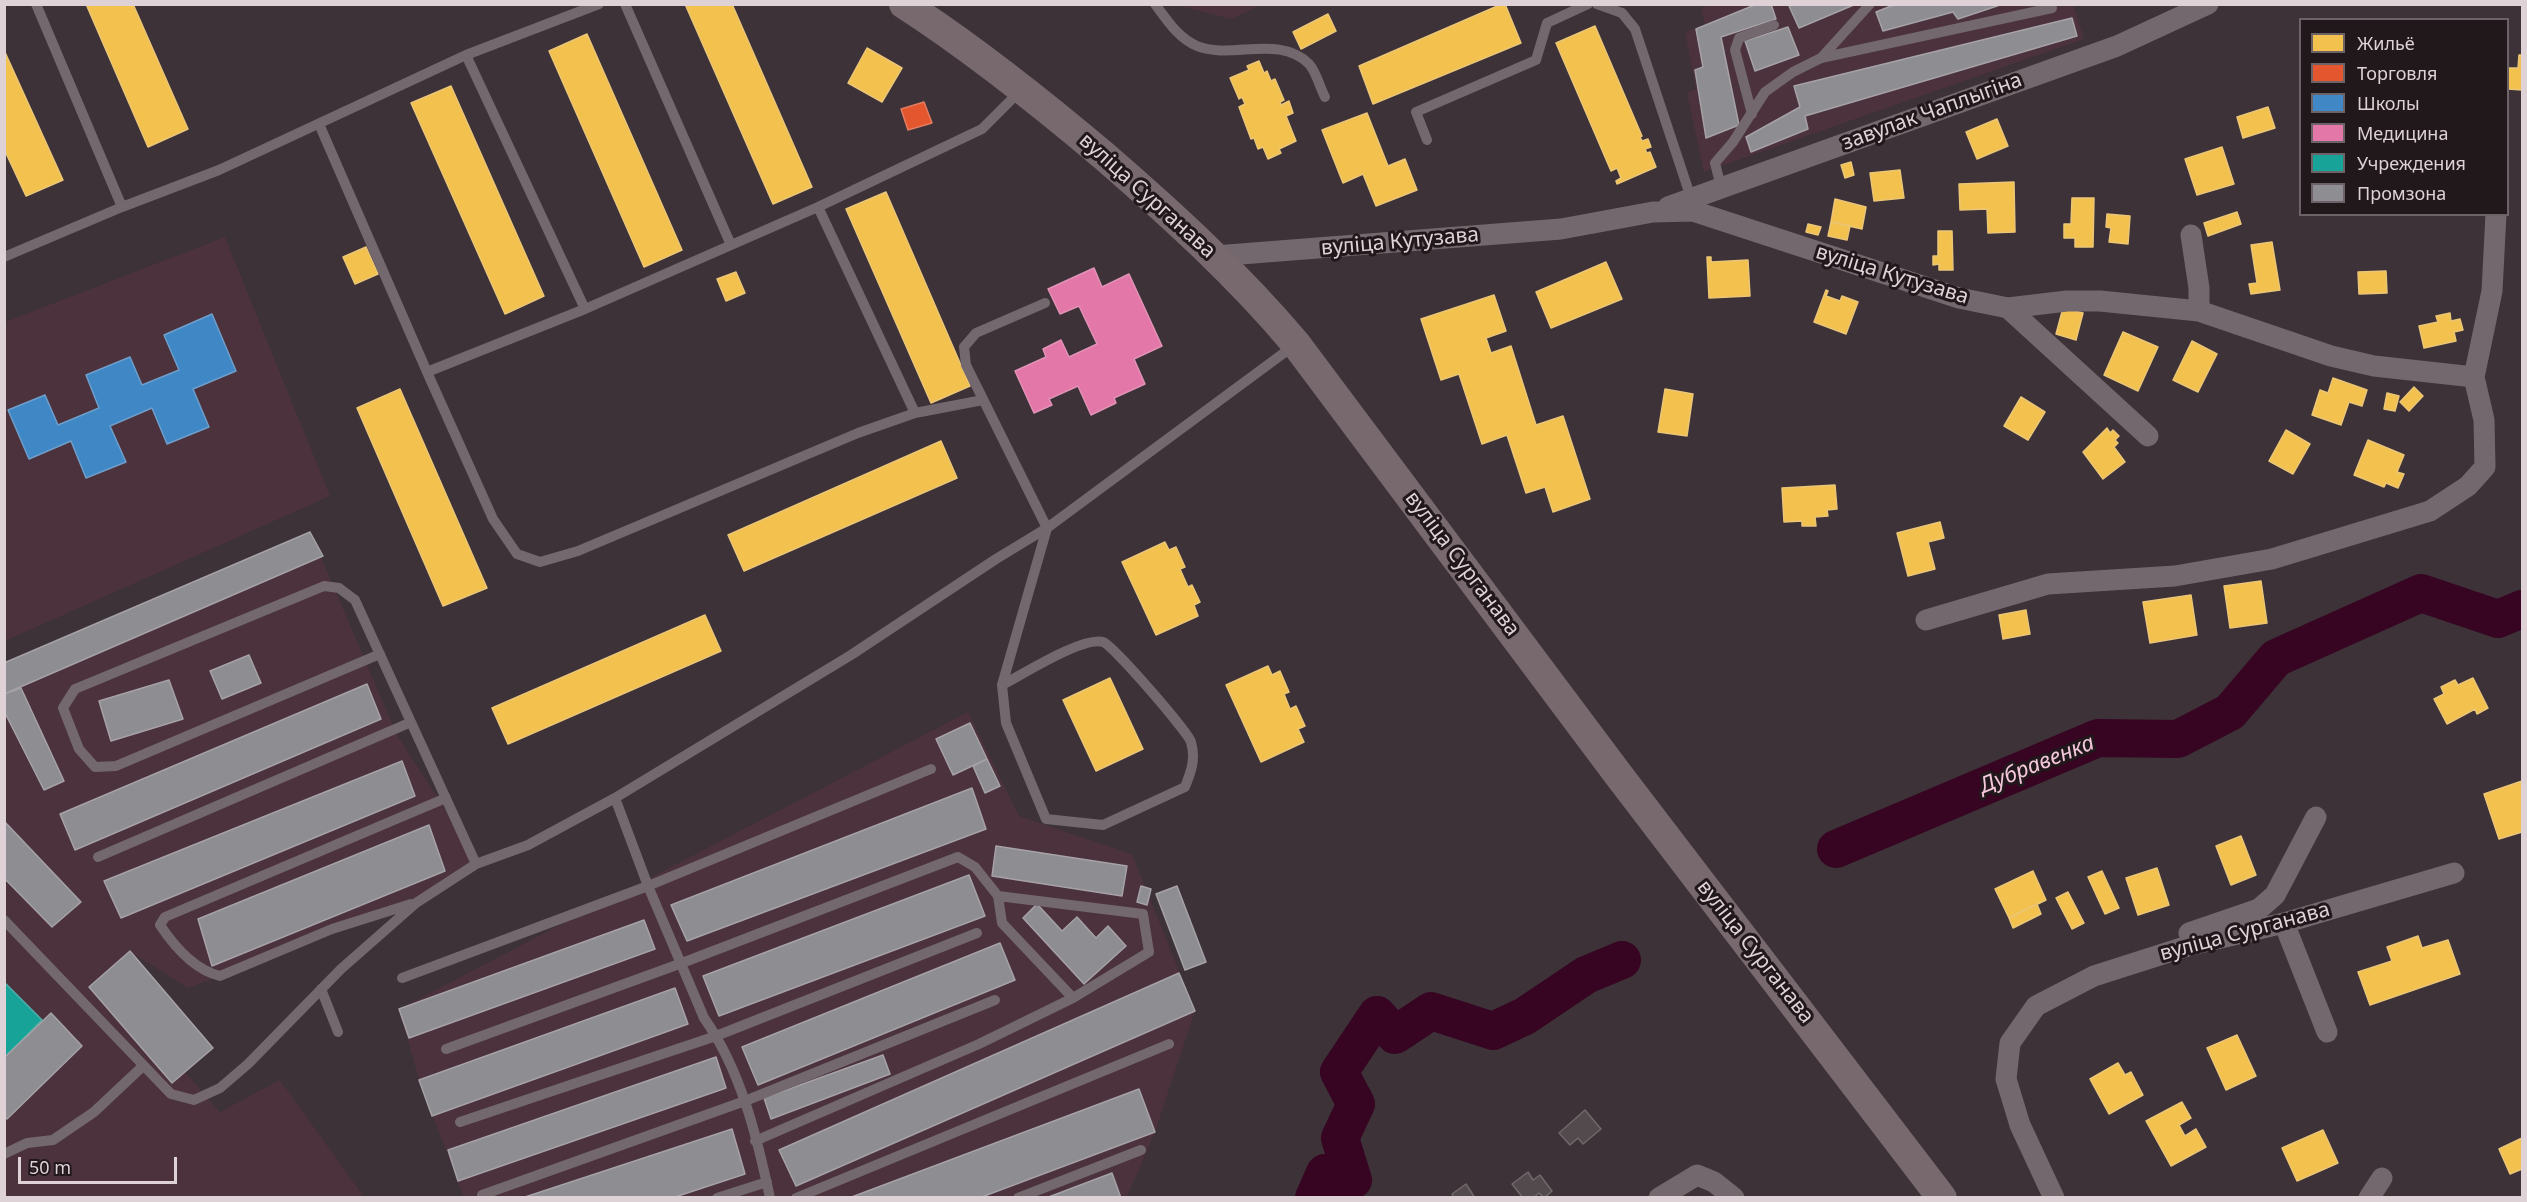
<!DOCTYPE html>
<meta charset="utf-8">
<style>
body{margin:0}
#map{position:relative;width:2527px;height:1202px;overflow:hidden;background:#3c3237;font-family:"Noto Sans",sans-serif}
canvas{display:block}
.frame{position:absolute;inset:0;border:6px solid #dfd2d7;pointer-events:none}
.legend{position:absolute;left:2299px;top:18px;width:210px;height:198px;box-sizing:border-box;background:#21181c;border:2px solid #6d6267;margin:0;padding:8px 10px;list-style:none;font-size:18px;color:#dfd2d7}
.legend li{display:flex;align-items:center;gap:12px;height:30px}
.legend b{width:30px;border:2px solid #6d6267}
.scale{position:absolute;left:18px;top:1157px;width:159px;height:27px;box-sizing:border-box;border:3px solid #dfd2d7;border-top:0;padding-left:8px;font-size:18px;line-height:21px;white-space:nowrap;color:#dfd2d7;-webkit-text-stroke:4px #21181c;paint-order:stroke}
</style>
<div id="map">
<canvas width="2527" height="1202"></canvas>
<div class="frame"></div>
<ul class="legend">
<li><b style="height:16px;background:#f2c14e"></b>Жильё</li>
<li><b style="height:16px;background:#e4572e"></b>Торговля</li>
<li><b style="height:16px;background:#3f88c5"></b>Школы</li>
<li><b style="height:16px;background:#e377a8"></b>Медицина</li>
<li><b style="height:16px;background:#17a398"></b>Учреждения</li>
<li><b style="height:16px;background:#8d8d92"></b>Промзона</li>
</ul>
<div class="scale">50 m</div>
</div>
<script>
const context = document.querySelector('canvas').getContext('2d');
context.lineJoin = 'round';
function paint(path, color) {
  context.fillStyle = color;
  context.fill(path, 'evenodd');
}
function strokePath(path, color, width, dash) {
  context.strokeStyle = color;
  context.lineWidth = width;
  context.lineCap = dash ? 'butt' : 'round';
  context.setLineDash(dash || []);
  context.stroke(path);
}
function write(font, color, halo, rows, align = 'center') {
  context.font = font + ' "Noto Sans",sans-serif';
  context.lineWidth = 6;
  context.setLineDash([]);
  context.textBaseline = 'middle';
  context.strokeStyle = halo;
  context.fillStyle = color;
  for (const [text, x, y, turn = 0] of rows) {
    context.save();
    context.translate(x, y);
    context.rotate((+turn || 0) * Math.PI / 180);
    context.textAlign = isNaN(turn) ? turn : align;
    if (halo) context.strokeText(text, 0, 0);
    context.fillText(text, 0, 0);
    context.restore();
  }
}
const built = new Path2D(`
 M2073,4L2084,39L1704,172L1687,93L1696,89L1685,32L1705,24L1701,9L1706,5Z
 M1176,5H1262L1231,19Z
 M225,237L330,496L5,641V322Z
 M312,536L397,735L440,801L476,864L416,903L188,988L132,953L213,1048L185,1072L220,1112L280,1080L364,1197H5V663Z
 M968,712L1019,816L1132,854L1195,1011L1155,1132L1127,1197L464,1198L419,1080L399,1009Z`);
const homes = new Path2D(`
 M86,4H133L188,129L148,147Z
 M685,4H732L812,187L773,204Z
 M1502,4H1505L1521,43L1373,104L1359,66Z
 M1328,14L1336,31L1301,49L1293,32Z
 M1595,26L1642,136L1640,137L1642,141L1648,139L1651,147L1645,149L1647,153L1650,152L1656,167L1617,184L1616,181L1621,178L1617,168L1611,171L1556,43Z
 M587,34L682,250L644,267L549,51Z
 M867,48L902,68L882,102L848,83Z
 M4,50L63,180L26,196L4,149Z
 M2519,55H2522V90L2508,89V68H2518Z
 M1259,61L1264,73L1267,71L1271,81L1275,79L1284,100L1280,102L1281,105L1289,101L1293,113L1286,116L1296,141L1279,149L1281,153L1268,159L1263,147L1258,149L1254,138L1251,139L1239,107L1245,104L1242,97L1239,99L1230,78L1249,70L1247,66Z
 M451,86L544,296L505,314L411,103Z
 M2268,107L2275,128L2243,138L2237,117Z
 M1367,113L1388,166L1405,159L1417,190L1376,206L1363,174L1343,183L1322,130Z
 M1997,119L2008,146L1977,159L1966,132Z
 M2222,147L2234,184L2197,195L2185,159Z
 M1851,162L1854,175L1845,178L1841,165Z
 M1900,170L1904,198L1874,201L1870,173Z
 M2014,182L2015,232L1988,233L1987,209L1960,210L1959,184Z
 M886,192L970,386L931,403L846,209Z
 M2072,198H2094L2093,247H2075V238H2064V224H2071Z
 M1835,199L1866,207L1862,229L1831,222Z
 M2237,212L2241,224L2208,236L2204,223Z
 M2107,214L2130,216L2128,244L2109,242L2111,228L2106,227Z
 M1831,222L1850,226L1847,240L1828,236Z
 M1808,224L1821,227L1818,235L1806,232Z
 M1938,231H1952L1953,270H1939V264L1933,265V256H1938Z
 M2272,242L2280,290L2251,294L2249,284L2257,283L2251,245Z
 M366,247L378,274L355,284L343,257Z
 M1707,257H1711V262L1748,260L1750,296L1709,298Z
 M1606,262L1622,299L1551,328L1536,292Z
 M2386,271L2387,293L2359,294L2358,272Z
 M736,272L745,293L726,301L717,279Z
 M1826,290L1828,291L1826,296L1840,301L1842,296L1858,302L1846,334L1814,322Z
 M1494,295L1506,331L1486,338L1491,353L1511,346L1536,425L1563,416L1590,499L1553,512L1545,487L1526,493L1507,435L1482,444L1459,374L1441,380L1421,319Z
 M2063,308L2083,313L2076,340L2056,334Z
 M2450,313L2451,321L2460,319L2463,330L2454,332L2456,341L2424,348L2419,326L2438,322L2436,316Z
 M2123,332L2158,347L2138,391L2104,375Z
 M2192,341L2217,354L2198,392L2173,380Z
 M2333,378L2367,390L2362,406L2349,402L2341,425L2312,415L2320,390L2328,393Z
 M2414,387L2423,396L2409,411L2400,402Z
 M400,389L487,588L443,606L357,408Z
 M1665,389L1693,394L1687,436L1658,432Z
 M2387,393L2399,396L2395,411L2384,409Z
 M2021,397L2045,412L2028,440L2004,426Z
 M2107,428L2110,433L2113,430L2119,436L2115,440L2118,443L2114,447L2125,462L2103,479L2083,452Z
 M2286,430L2310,444L2293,474L2269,461Z
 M2368,440L2404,455L2397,472L2404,474L2398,488L2386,483L2384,487L2354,475Z
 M941,441L957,478L744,571L728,535Z
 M1835,485L1837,509L1827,510L1828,516L1815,517L1816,526H1802V521L1784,522L1782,488Z
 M1940,522L1944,538L1928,542L1935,569L1908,576L1897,533Z
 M1165,542L1169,550L1176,547L1185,567L1180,569L1188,587L1192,585L1200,602L1194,605L1198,616L1156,635L1122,562Z
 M2261,581L2267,623L2230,628L2224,586Z
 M2191,595L2197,635L2150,643L2143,602Z
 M2026,610L2030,634L2003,639L1999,615Z
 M705,615L721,651L508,744L492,708Z
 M1268,666L1272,675L1280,671L1289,692L1284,694L1290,709L1296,706L1305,726L1298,729L1304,742L1261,762L1226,685Z
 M1110,678L1143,749L1096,771L1063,700Z
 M2473,678L2488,708L2477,714L2475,709L2447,724L2434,699L2444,694L2441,687L2455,680L2458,685Z
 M2522,781V832L2499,839L2484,794Z
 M2241,836L2256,875L2231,885L2216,846Z
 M2157,868L2169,905L2138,915L2126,878Z
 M2033,871L2046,900L2009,918L1995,889Z
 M2102,871L2119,908L2105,914L2088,877Z
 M2068,892L2084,923L2072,929L2056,898Z
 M2037,904L2041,914L2013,928L2009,918Z
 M2418,936L2422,948L2448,940L2460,974L2370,1005L2358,972L2392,961L2387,947Z
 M2237,1035L2256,1076L2226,1090L2207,1048Z
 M2118,1063L2125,1075L2131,1072L2143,1095L2109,1114L2090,1079Z
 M2182,1102L2191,1118L2179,1125L2185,1136L2196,1129L2206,1147L2171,1166L2146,1121Z
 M2323,1130L2338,1163L2297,1181L2282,1148Z
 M2522,1138V1169L2510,1174L2499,1149Z`);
const shops = new Path2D(`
 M924,102L932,123L908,130L901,109Z`);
const schools = new Path2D(`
 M212,314L236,371L193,389L209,427L167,444L152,408L110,426L126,462L86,478L71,441L29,459L8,410L45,395L58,425L99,408L86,375L130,357L142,385L179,370L164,335Z`);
const health = new Path2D(`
 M1094,268L1102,287L1129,274L1162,346L1134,359L1145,384L1114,398L1116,403L1091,415L1078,386L1049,399L1052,405L1034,413L1015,371L1046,357L1043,349L1061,340L1069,357L1097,344L1079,306L1060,314L1048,289Z`);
const public = new Path2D(`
 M4,982L42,1020L4,1058Z`);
const industry = new Path2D(`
 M1757,4H1771L1776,19L1721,37L1739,125L1706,138L1695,70L1703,67L1696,29Z
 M1792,4H1856L1799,28L1789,6Z
 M1896,4H2003L1958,19L1953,12L1883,31L1876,12Z
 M2072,18L2077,36L1805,116L1808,129L1751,152L1746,137L1800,107L1794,86Z
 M1788,27L1799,55L1755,71L1745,41Z
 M310,532L323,556L4,694V663Z
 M249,655L261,683L222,699L210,671Z
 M169,680L183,719L111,741L99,701Z
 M367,684L381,719L75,850L60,814Z
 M21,688L64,781L44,790L4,711V694Z
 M970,723L987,759L953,775L936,739Z
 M987,759L1000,786L985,793L973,766Z
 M402,761L415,796L121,918L104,881Z
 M972,788L986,829L687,941L671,905Z
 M4,821L81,902L52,927L4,878Z
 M429,825L445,871L212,966L198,919Z
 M996,846L1127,866L1122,896L992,876Z
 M969,875L985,916L719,1016L703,976Z
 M1141,886L1151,889L1147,905L1137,902Z
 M1177,886L1206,962L1185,970L1156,894Z
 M1037,904L1062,931L1077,917L1096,938L1108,926L1126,946L1084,984L1023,918Z
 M644,920L655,949L409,1038L399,1009Z
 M1000,943L1015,980L758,1085L742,1047Z
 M130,951L213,1048L172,1083L89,987Z
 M1179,973L1195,1011L796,1186L779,1150Z
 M675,988L688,1024L432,1116L419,1080Z
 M51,1013L82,1046L7,1119L4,1117V1058Z
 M883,1055L890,1074L771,1119L764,1098Z
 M716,1057L726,1088L458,1181L448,1150Z
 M1139,1089L1155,1132L979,1198H849Z
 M732,1129L745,1174L672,1198H522Z
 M1112,1173L1121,1198H1046Z`);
const river = new Path2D(`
 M1836,849L2098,738L2178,739L2230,712L2276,658L2421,593L2498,619L2522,609
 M1314,1198L1325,1173L1340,1190L1353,1180L1340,1138L1356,1104L1339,1072L1377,1015L1395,1035L1431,1011L1493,1031L1525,1016L1586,975L1622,960`);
const building = new Path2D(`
 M1585,1110L1601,1129L1583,1144L1578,1138L1570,1145L1559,1133Z
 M1528,1172L1533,1180L1540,1175L1552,1191L1544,1198L1539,1193L1533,1198H1523L1512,1184Z
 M1466,1184L1475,1198H1454L1452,1194Z`);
const lane = new Path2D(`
 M36,4L122,207
 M625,4L731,245
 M1155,4C1167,20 1178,38 1197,46C1232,60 1279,34 1309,64C1316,71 1320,88 1325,97
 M1597,4L1622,13L1635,29L1691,198
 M466,55L585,309
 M1821,58L1870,4
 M1752,114L1735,50L1739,38L1774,25
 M319,124L427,372L585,309L818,207L982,129L1021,90
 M1427,140L1416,112L1536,60L1547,23L1588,4
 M1721,187L1715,163L1733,142L1765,92L1793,72L1821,58L2052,8
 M4,257L122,207L219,170L466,55L599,4
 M427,372L493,519L517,554L540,562L578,551L858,433L915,413L818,207
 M915,413L983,400
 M380,654L116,766L95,767L79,749L63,708L75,689L324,586L339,588L355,600L476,864
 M1002,685C1022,675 1083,636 1103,642C1113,645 1188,732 1191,742C1196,759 1191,772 1185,787L1103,825L1046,819L1006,723L1002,685L1047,528L966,365L964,347L976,333L1045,303
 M615,798L648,886L704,1018C741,1070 757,1137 770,1198
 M98,857L409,723
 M998,896L1002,923L1073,998
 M411,904L332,929L220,976C195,970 174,946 160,925L165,917L446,798
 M4,920L171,1094L194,1100L220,1088L248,1064L341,969L416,903L476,864L528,845L615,798L851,655L996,559L1047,528L1296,344
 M402,978L648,886L931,769
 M321,989L338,1032
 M446,1049L682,963L958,857L975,867L998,896L1143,914L1149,952L1073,998L979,1044L755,1141
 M460,1122L716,1036L977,933
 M4,1154L27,1143L53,1140L94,1112L143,1066
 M482,1195L745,1101L995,1000
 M717,1198L767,1182
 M796,1198L1169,1044
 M1018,1198L1141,1150`);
const street = new Path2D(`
 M1668,207L2117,46L2208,4
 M2191,235L2199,288V311
 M1215,256L1561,229L1653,212L1693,211L1959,298L2008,308L2067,301H2100L2199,311L2331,356L2374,366L2474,377L2484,420L2485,467L2468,486L2430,511L2272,559L2175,576L2048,584L1926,620
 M2008,308L2148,436
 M2474,377L2492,291L2496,214
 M2284,923L2327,1032
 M2189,933L2259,909L2275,895L2316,817
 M1659,1198L1697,1175L1714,1182L1734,1198
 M2054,1198L2020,1125L2006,1079L2010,1043L2036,1006L2094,976L2191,945L2284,923L2454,873
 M2369,1198L2382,1178`);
const secondary = new Path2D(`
 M904,4C975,50 1040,102 1104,156C1172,215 1238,275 1296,344L1617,773L1942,1198`);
const streetNames = [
 ["завулак Чаплыгіна",1932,112,-20],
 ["вуліца Сурганава",1147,196,42],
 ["вуліца Кутузава",1400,242,-5],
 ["вуліца Кутузава",1892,275,17],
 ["вуліца Сурганава",1462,564,53],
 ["вуліца Сурганава",2245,932,-15],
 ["вуліца Сурганава",1755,952,52]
];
const waterNames = [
 ["Дубравенка",2037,765,-22]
];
paint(built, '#4b323d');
paint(homes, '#f2c14e');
strokePath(homes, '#ecc677', 1.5);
paint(shops, '#e4572e');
strokePath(shops, '#e27c61', 1.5);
paint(schools, '#3f88c5');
strokePath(schools, '#6f9eca', 1.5);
paint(health, '#e377a8');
strokePath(health, '#e292b6', 1.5);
paint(public, '#17a398');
strokePath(public, '#53b1ab', 1.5);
paint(industry, '#8d8d92');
strokePath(industry, '#a6a2a7', 1.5);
strokePath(river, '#370422', 38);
paint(building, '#534a4e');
strokePath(building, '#71686c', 1.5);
strokePath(lane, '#73686d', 10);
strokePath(street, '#73686d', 21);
strokePath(secondary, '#78696f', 30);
write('21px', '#dfd2d7', '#21181c', streetNames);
write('italic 22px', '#f4c7da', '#21181c', waterNames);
</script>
